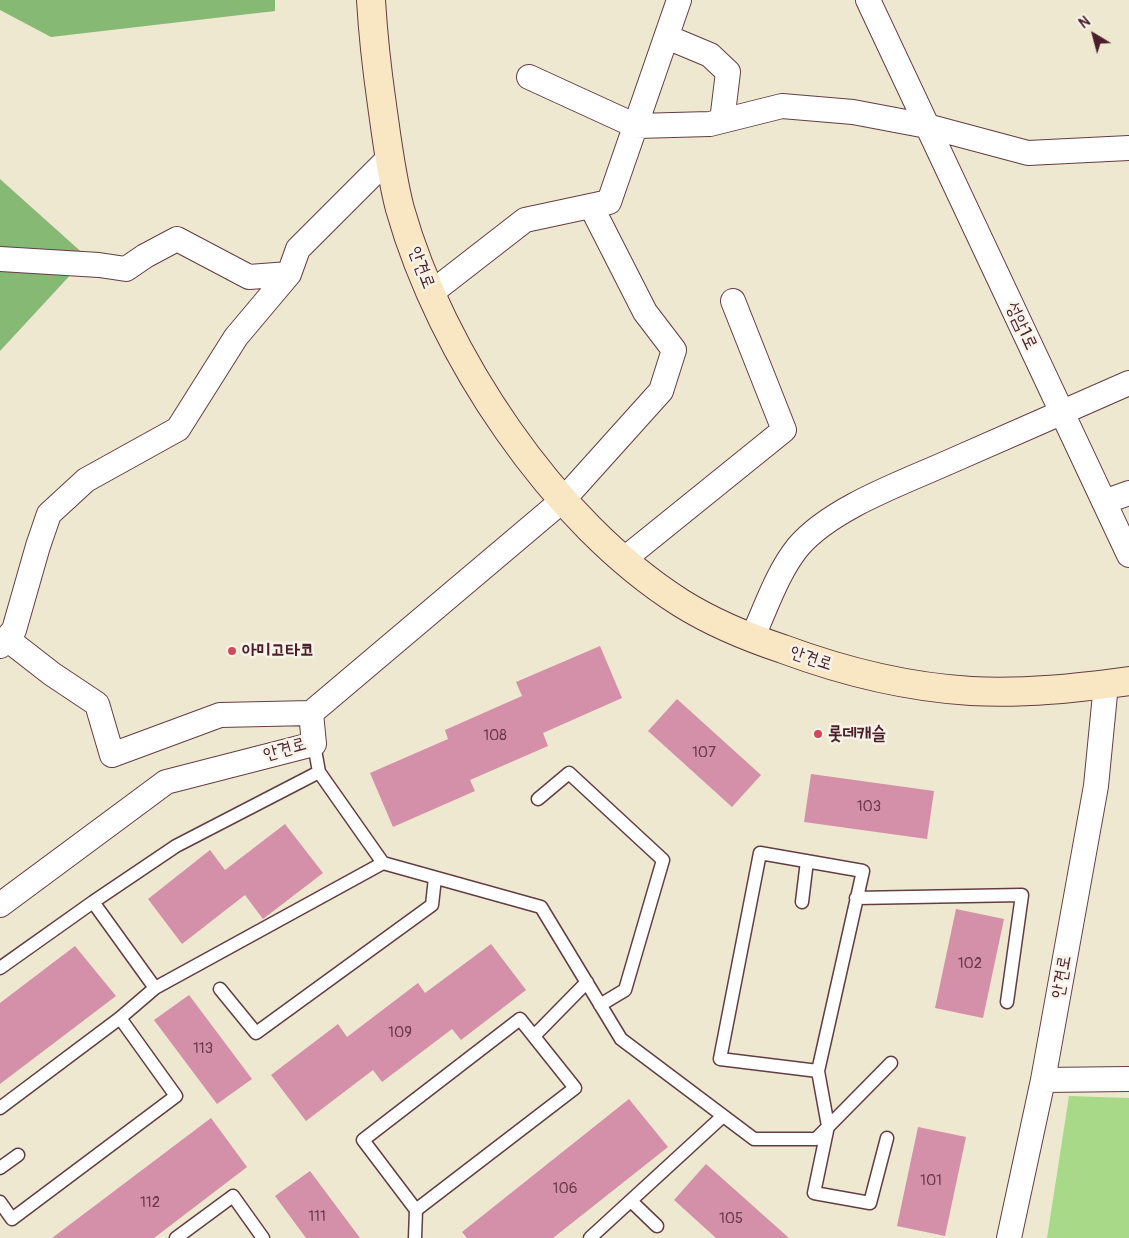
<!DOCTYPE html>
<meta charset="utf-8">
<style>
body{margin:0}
#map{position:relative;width:1129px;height:1238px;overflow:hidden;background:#efe8d0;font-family:Pangolin,sans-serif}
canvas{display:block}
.north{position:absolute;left:1069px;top:10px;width:50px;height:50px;-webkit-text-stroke:4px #f7f3e8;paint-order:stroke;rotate:323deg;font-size:14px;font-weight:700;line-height:20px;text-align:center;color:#4a1f2b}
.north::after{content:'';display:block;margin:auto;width:18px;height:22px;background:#4a1f2b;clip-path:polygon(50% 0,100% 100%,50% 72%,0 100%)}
</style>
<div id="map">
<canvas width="1129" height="1238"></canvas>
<div class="north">N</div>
</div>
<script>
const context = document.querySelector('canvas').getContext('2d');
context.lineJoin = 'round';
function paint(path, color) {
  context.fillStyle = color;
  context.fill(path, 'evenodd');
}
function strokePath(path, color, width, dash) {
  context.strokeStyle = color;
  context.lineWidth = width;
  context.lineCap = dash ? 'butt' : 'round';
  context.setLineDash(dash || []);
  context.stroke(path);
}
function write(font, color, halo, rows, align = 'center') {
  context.font = font + ' Pangolin,"Poor Story",sans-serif';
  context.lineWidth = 5;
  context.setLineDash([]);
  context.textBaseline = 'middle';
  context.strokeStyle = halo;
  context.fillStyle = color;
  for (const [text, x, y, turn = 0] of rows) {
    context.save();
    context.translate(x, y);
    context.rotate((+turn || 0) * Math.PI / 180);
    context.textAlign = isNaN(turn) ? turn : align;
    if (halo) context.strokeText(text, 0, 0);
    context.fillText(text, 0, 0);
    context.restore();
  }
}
const green = new Path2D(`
 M1069,1096L1129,1098V1238H1047Z`);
const forest = new Path2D(`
 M0,0H275V11L51,37L0,10Z
 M0,179L87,257L0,351Z`);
const building = new Path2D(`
 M600,646L622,698L543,733L548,746L470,780L475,791L393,827L370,773L448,739L445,730L522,696L516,682Z
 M677,699L761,775L732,807L648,731Z
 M811,774L934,791L927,839L804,822Z
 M285,824L323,873L263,919L245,895L182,944L148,899L210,850L225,870Z
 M956,909L1004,919L983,1018L935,1008Z
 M491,944L526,990L461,1040L452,1029L382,1082L373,1070L306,1121L271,1075L338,1024L347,1037L418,983L425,993Z
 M75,946L116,996L0,1084V1003Z
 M189,995L252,1079L217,1104L154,1020Z
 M629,1099L668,1147L553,1238H467L462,1232Z
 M211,1118L247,1167L154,1238H52Z
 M918,1127L966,1137L945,1236L897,1226Z
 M706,1164L789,1238H716L674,1200Z
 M310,1171L360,1238H306L275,1196Z`);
const lane = new Path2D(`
 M314,744L319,772L383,863L541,907L621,1039L754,1139H816L891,1063
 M538,799L569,773L663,860L625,990L600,1005
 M856,898L1022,895L1007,1002
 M93,902L155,988
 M802,902L807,861
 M0,968L93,902L176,846L319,772
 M220,989L256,1033L432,905L435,878
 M534,1036L587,982
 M818,1071L863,871L760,853L720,1059L818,1071L828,1126L814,1193L870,1203L887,1138
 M0,1108L120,1018L155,988L383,863
 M0,1168L18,1155
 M631,1201L657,1226
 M0,1202L12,1219L176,1096L120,1018
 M176,1238L233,1196L263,1238
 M415,1238L416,1210L363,1140L520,1019L575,1088L416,1210
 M590,1238L723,1116`);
const street = new Path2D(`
 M868,0L1129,555
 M667,37L710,55L728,72L723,113L725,120
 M529,77L636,126L710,124L782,106L853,112L927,126L1028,153L1129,148
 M0,259L99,265L126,269L145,256L177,239L249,277L289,274
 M431,293L525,220L609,202L679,0
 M1104,502L1129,493
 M623,560L784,430L733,301
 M752,638C766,608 777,573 798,547C831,508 902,483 949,462C1009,436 1069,409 1129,383
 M7,639L52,674L97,704L112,755L220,715L311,713
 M0,646L14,630L38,546L49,514L86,480L178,429L236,337L289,274L298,249L389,158
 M0,905L166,782L314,744L311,713L563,500L661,391L674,350L645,312L591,206
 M1043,1080L1129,1079
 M1009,1238L1043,1080L1096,786L1106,684`);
const secondary = new Path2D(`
 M371,0C373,35 377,70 382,105C387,140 391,175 400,209C441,354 553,522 681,603C713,623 747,637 783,649C845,672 905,687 971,691C1024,694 1077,688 1129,681`);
const markers = [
 [232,651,5,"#d1495b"],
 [818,734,5,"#d1495b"]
];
const numberNames = [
 ["108",495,736],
 ["107",704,753],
 ["103",869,807],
 ["102",970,964],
 ["109",400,1033],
 ["113",203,1049],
 ["101",931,1181],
 ["106",565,1189],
 ["112",150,1203],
 ["111",317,1217],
 ["105",731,1219]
];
const streetNames = [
 ["안견로",421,268,69],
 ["성암1로",1021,326,65],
 ["안견로",811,659,18],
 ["안견로",285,750,-16],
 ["안견로",1062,977,-80]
];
const poiNames = [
 ["아미고타코",242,651],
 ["롯데캐슬",828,734]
];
paint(green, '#a7d988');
paint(forest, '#85b974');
paint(building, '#d48fa9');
strokePath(lane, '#633d44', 15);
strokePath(street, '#633d44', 26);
strokePath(secondary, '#633d44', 30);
strokePath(lane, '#fff', 12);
strokePath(street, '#fff', 24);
strokePath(secondary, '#f9e7c3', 28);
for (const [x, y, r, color] of markers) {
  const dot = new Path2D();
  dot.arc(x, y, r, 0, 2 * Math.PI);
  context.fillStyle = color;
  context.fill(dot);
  strokePath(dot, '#f7f3e8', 2);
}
write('15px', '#6c3b4a', null, numberNames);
write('18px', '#4a1f2b', '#f7f3e8', streetNames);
write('bold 18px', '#4a1f2b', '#f7f3e8', poiNames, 'left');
</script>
